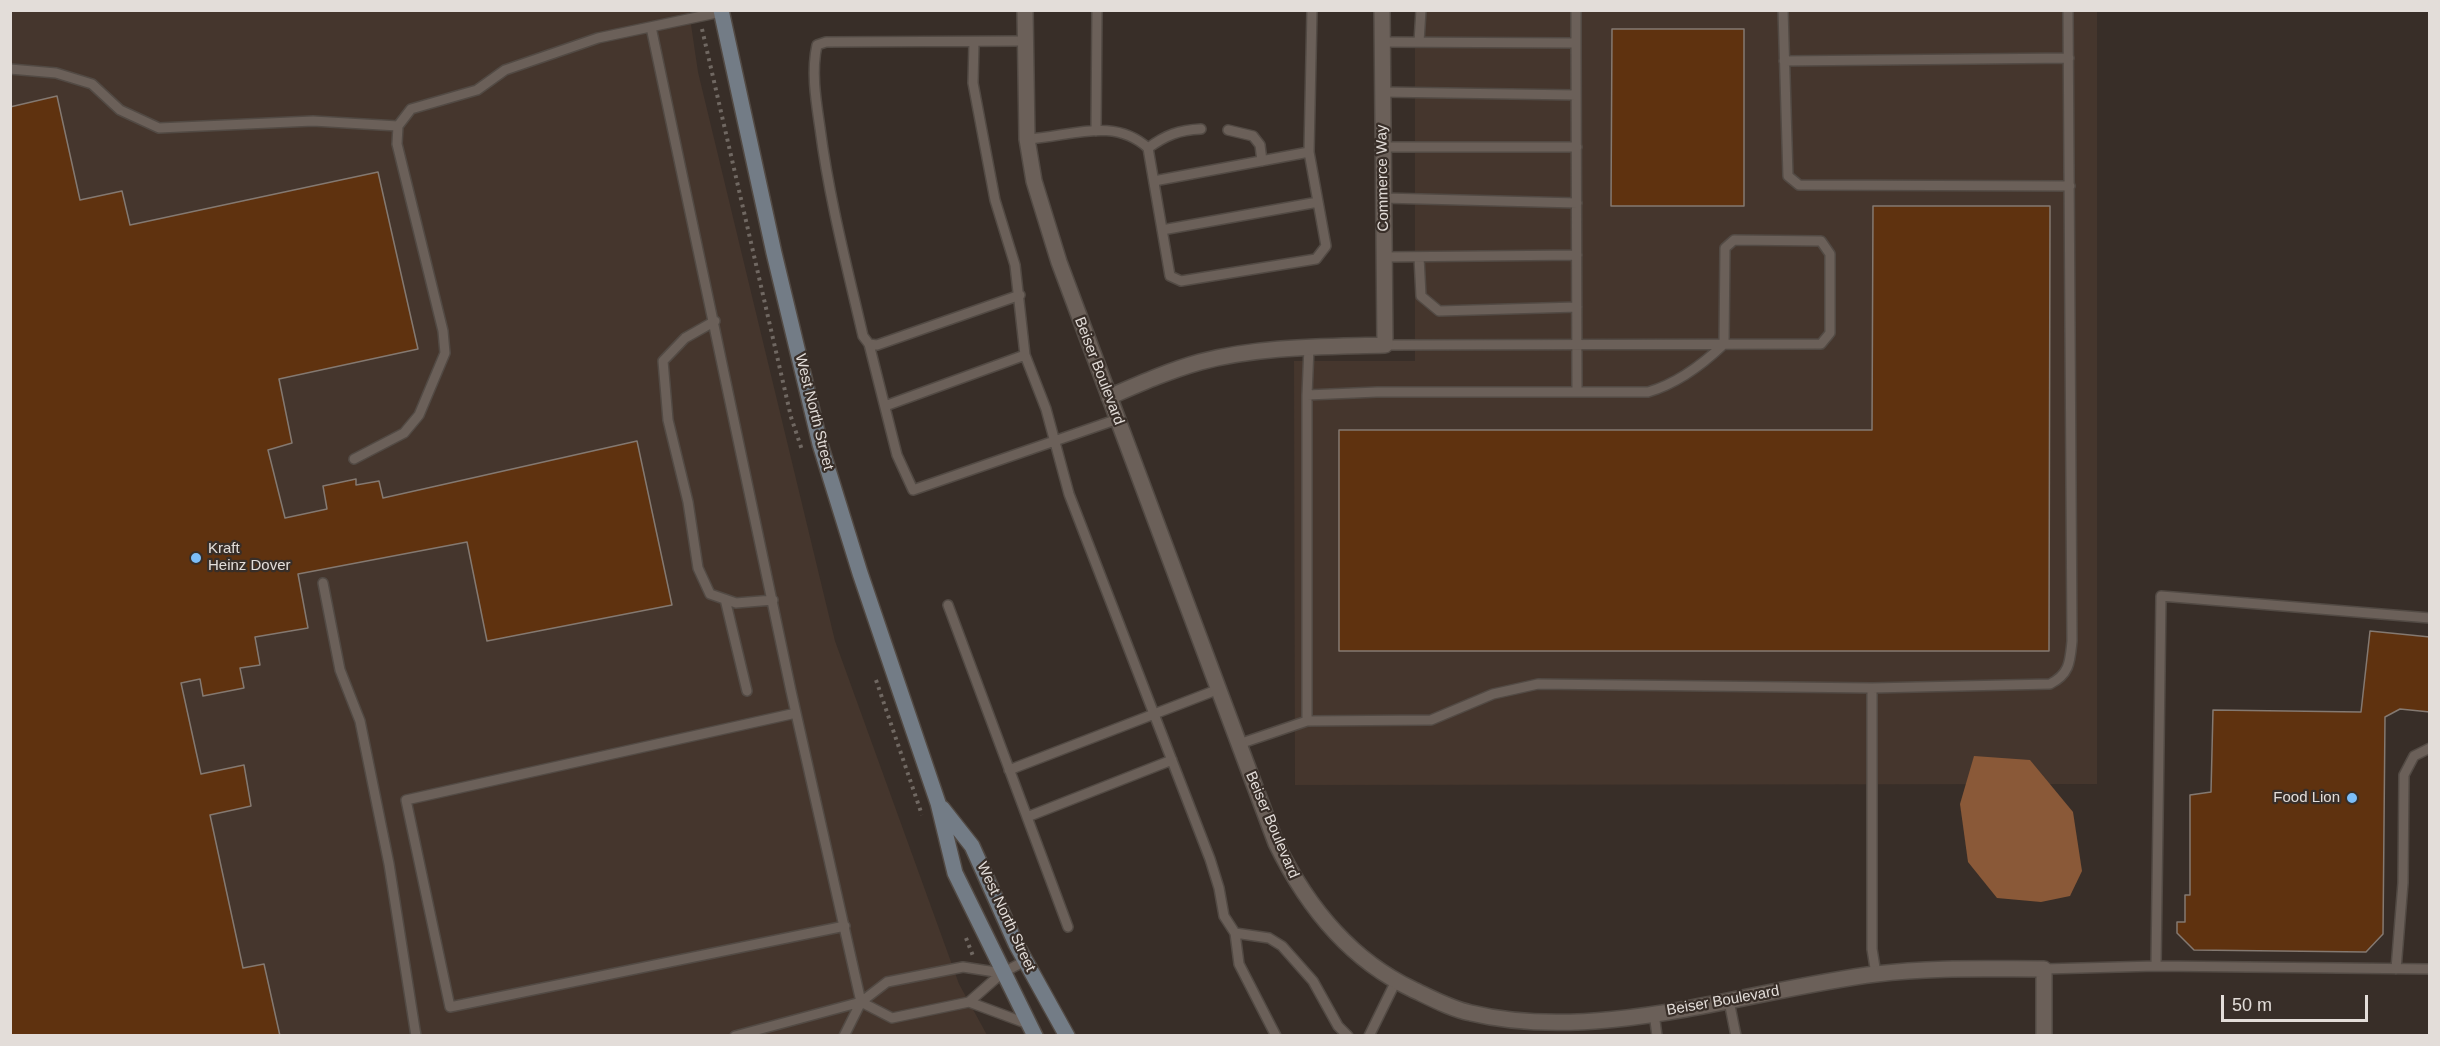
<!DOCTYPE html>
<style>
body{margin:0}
#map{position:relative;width:2440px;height:1046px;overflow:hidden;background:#382e28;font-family:Helvetica,sans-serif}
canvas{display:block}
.frame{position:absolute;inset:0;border:12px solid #e3ddd9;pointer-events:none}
.scale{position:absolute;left:2221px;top:995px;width:147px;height:27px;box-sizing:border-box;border:3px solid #e3ddd9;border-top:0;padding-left:8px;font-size:18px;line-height:21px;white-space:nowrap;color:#e3ddd9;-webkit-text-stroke:4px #382e28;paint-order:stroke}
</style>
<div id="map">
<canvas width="2440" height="1046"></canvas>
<div class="frame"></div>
<div class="scale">50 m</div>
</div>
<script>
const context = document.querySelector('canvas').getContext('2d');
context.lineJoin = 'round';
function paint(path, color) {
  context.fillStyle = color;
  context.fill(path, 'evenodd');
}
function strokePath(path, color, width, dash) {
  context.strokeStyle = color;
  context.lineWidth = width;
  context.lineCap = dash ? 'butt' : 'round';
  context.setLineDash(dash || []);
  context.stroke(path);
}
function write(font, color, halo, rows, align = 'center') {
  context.font = font + ' Helvetica,sans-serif';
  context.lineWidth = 4.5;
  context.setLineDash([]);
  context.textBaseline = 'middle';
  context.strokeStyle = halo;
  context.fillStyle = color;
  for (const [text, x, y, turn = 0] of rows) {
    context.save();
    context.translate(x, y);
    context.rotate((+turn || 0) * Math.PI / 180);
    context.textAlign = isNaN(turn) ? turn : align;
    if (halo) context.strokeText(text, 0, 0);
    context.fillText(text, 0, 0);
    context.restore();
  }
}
const built = new Path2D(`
 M10,11H689L698,72L835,641L959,984L987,1035H11Z
 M1415,11H2097V784L1295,785L1294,361H1415Z`);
const water = new Path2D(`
 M1974,756L2030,760L2073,812L2082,871L2070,896L2041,902L1997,898L1968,862L1960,804Z`);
const building = new Path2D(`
 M1612,29H1744V206H1611Z
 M57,96L80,200L122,191L130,225L378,172L418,349L279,379L292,443L268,450L285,518L327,509L323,486L356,479V485L379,481L383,498L637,441L672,605L487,641L467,542L298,574L308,628L255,637L260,665L240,668L244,688L203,696L200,679L181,683L201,774L244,765L251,806L210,815L243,968L264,964L280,1036H10V107Z
 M1873,206H2050L2049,651H1339V430H1872Z
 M2370,631L2430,637V712L2400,709L2385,717L2383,934L2366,952L2194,950L2177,933V922H2185V895H2190V795L2211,792L2213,710L2361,712Z`);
const path = new Path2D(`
 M702,29L791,417L802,450
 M876,680L922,815
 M966,938L973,956`);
const lane = new Path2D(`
 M1783,10L1788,176L1799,185L2070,186
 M651,27L791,691L861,1002L844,1036
 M974,42L973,83L995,200L1015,265L1025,355L1046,409L1069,494L1210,859L1219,888L1224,916L1235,933L1239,964L1276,1036
 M1382,42L1576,43L1577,392
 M1419,42L1421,10
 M1576,43V10
 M1784,61L2069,58
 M10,69L56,73L92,84L120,110L159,128L313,121L398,126
 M1382,92L1576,95
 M1228,130L1253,136L1260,145L1262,161
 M1096,131L1097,10
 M1027,139C1070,137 1113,116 1148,148L1170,276L1181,281L1316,259L1326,246L1309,152L1312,10
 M1383,147H1577
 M1148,148C1166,135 1179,130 1201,129
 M1154,181L1309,152
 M1383,198L1577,203
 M1162,230L1318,202
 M1384,257L1577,255
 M1419,257L1421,296L1439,311L1577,307
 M1020,295L877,345L869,344L863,336C847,267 829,198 820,128C816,101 811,72 817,45L826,42L1024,41
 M715,321L685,338L663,361L668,420L688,502L698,568L710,594L736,603L773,600
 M869,344L897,455L913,490L1118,419
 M1385,345C1530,344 1675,344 1821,344L1830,333V254L1821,241L1734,240L1725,248L1724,344C1703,364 1676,384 1648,392H1377L1307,395V721L1431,720L1493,694L1538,684L1872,688L2050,684C2070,674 2070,661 2072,641L2068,10
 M1307,395L1309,347
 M885,406L1025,355
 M354,459L404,433L419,415L445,353L443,331L397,144L398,126L411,109L477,90L505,70L598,38L721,12
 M323,583L340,670L360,721L389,864L416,1036
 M725,599L747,691
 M948,605L1068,927
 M1872,688V949L1876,974
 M796,713L406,800L450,1007L845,926
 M1239,744L1307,721
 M1009,770L1219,689
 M1027,817L1172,760
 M1235,933L1269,938L1282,946L1313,981L1338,1026L1348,1036
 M2156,966L2161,596L2430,618
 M2044,969L2156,966L2430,969
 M2396,969L2403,883L2404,775L2414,756L2430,748
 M1002,973L963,967L887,982L861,1002L892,1018L969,1002L1002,973L1025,961
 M1729,1001L1736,1036
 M969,1002L1028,1024
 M1654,1013L1657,1036
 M735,1036L861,1002
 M1369,1036L1396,981`);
const street = new Path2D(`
 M1025,10L1027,139L1034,181L1059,262L1276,843C1306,905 1349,959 1412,989C1431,998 1451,1009 1471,1013C1599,1044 1748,990 1876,974C1931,967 1988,969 2044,969V1036
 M1109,397C1139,384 1168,371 1200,362C1260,346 1323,347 1385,345L1382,10`);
const secondary = new Path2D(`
 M721,10L774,253L820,444L860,573L938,803L955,873L1035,1036
 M942,808L972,846L1016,944L1067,1036`);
const markers = [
 [196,558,6,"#7cbef9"],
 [2352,798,6,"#7cbef9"]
];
const streetNames = [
 ["Commerce Way",1383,178,-91],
 ["Beiser Boulevard",1099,371,69],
 ["West North Street",814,412,76],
 ["Beiser Boulevard",1272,825,67],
 ["West North Street",1006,917,65],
 ["Beiser Boulevard",1723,1001,-10]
];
const poiNames = [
 ["Kraft",208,549],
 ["Heinz Dover",208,566],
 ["Food Lion",2340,798,"right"]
];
paint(built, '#45362d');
paint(water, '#8a5938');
paint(building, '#5f320f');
strokePath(building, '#847971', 1.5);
strokePath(lane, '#524a44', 12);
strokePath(street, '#524a44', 18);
strokePath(secondary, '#524a44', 18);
strokePath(path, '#706862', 4, [3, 4.5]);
strokePath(lane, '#6b6059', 9);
strokePath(street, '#6b6059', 15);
strokePath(secondary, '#737c86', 15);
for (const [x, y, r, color] of markers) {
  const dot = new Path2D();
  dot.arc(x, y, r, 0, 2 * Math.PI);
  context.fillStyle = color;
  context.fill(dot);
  strokePath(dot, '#382e28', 2);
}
write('15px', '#e3ddd9', '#382e28', streetNames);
write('15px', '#e3ddd9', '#382e28', poiNames, 'left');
</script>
